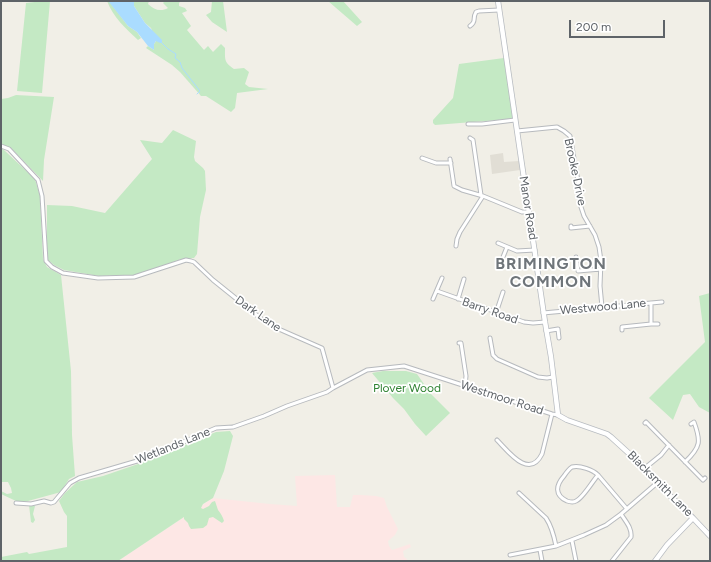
<!DOCTYPE html>
<style>
body{margin:0}
#map{position:relative;width:711px;height:562px;overflow:hidden;background:#f1efe7;font-family:Figtree,sans-serif}
canvas{display:block}
.frame{position:absolute;inset:0;border:2px solid #5e6368;pointer-events:none}
.scale{position:absolute;left:569px;top:20px;width:96px;height:18px;box-sizing:border-box;border:2px solid #5e6368;border-top:0;padding-left:5px;font-size:12px;line-height:14px;white-space:nowrap;color:#5e6368;-webkit-text-stroke:3px #fff;paint-order:stroke}
</style>
<div id="map">
<canvas width="711" height="562"></canvas>
<div class="frame"></div>
<div class="scale">200 m</div>
</div>
<script>
const context = document.querySelector('canvas').getContext('2d');
context.lineJoin = 'round';
function paint(path, color) {
  context.fillStyle = color;
  context.fill(path, 'evenodd');
}
function strokePath(path, color, width, dash) {
  context.strokeStyle = color;
  context.lineWidth = width;
  context.lineCap = dash ? 'butt' : 'round';
  context.setLineDash(dash || []);
  context.stroke(path);
}
function write(font, color, halo, rows, align = 'center') {
  context.font = font + ' Figtree,sans-serif';
  context.lineWidth = 3.5;
  context.setLineDash([]);
  context.textBaseline = 'middle';
  context.strokeStyle = halo;
  context.fillStyle = color;
  for (const [text, x, y, turn = 0] of rows) {
    context.save();
    context.translate(x, y);
    context.rotate((+turn || 0) * Math.PI / 180);
    context.textAlign = isNaN(turn) ? turn : align;
    if (halo) context.strokeText(text, 0, 0);
    context.fillText(text, 0, 0);
    context.restore();
  }
}
const education = new Path2D(`
 M503,153L504,162L519,161L520,170L492,174L490,155Z`);
const medical = new Path2D(`
 M335,475L337,507H350L353,495H361L376,496L384,498L387,507L398,529L395,535L388,541L389,546L392,550L410,544L411,547L403,551L404,557L407,559L406,561H118L213,498L270,504L297,506L295,476Z`);
const green = new Path2D(`
 M43,1H50L42,93L17,91L26,3Z
 M107,1H114L110,2L128,26L137,32L141,38L138,40C126,29 113,17 107,1Z
 M134,1H149L148,4C154,10 161,12 168,8L163,3L165,1H181L179,3V6L185,8L187,11L182,13L191,26L187,30L204,50L208,46L213,52L221,44L225,48C225,60 224,62 234,69L244,68L249,72L245,84L249,87L268,89L237,93L235,108L231,112L206,96H201L180,72L172,65L146,48L148,46L154,50V44L156,41L151,28L145,23L134,6Z
 M212,1H223L227,32L212,22L206,15L211,12Z
 M328,1H343L362,22L357,26Z
 M504,58L513,118L511,119L435,125L433,123V120L453,98L459,64Z
 M16,95L54,97L44,160L43,181L11,148L1,144V99L8,98Z
 M173,130L196,141L194,157L195,161L203,168L205,171L206,190L200,217L197,254L194,258L181,259L168,264L135,275L99,276L64,270L54,265L47,259V205L72,206L105,213L152,159L140,140L162,143Z
 M1,148L4,150L35,179L40,196L43,259L47,267L61,275L71,371L72,435L75,476L69,479L61,492L28,501L23,502L16,501L1,494V491L7,494L12,493L11,488L8,482H1Z
 M710,293V413L699,407L690,394L683,395L673,420L649,398L705,342L699,296Z
 M383,371H406L417,374L431,394L450,413L426,436L415,424L404,409L393,398L372,373Z
 M230,431L233,436L224,471L213,498L203,504L201,508L203,509L209,506L212,502L215,501C216,504 217,507 218,510C221,514 223,517 224,521L222,523L213,517L209,518L207,525L203,528L191,529L189,526L188,523L184,519V517L118,561H1V557L27,552L29,554L67,547V516L64,512L59,501L65,493L77,482L103,476L144,462L216,432Z
 M29,505L35,506L33,514L35,520L33,523L31,522Z`);
const water = new Path2D(`
 M114,1H134V6L145,23L162,40V43H160L156,41L154,44V50L148,46L137,32L128,26L109,2Z`);
const stream = new Path2D(`
 M162,43L168,49L176,54L175,58L180,62L182,68L200,91L197,94`);
const street = new Path2D(`
 M470,26C477,21 472,19 476,12L479,11L499,10
 M468,124H482L515,120
 M517,131L557,127L564,131L570,136L578,181L580,204L584,216L595,235L599,247L601,261L600,286L602,307
 M470,138L473,140L481,195
 M1,146L9,149L38,180L42,196L46,261L52,267L63,273L98,278L134,277L186,260L191,261L194,262L213,280L264,321L281,330L322,348L333,388
 M422,158L436,163H451
 M450,159L454,186L462,190L483,196L522,212H529
 M571,226V228L590,226
 M498,243L517,251L535,250
 M456,246L457,239L460,232L483,196
 M503,257L507,247
 M576,257L578,271L601,269
 M437,291L524,322L533,323L545,322
 M433,299L442,278
 M458,299L464,279
 M496,313L503,292
 M543,313L662,302
 M651,324H658
 M622,330V327L651,324V303
 M546,331L558,329L559,338
 M490,338L493,355L497,359L538,377L547,378L553,377
 M459,343H461L466,376L465,386
 M645,423L646,422L703,480L705,478
 M497,440C508,451 529,480 542,454L552,414
 M685,462C701,447 701,441 694,422L691,424
 M645,468L661,455L669,445
 M598,475C592,482 583,498 576,501C573,503 570,502 567,501C554,495 556,485 564,476C566,473 569,469 572,467C580,465 593,470 598,475L627,509
 M519,493L546,518C552,527 554,536 556,546
 M16,503L31,504L44,501L51,503L54,502L70,483L79,478L144,459L216,428L233,427L264,416L287,406L327,392L333,388L367,370L404,366L552,414L558,415
 M572,541L576,561
 M540,550L542,561
 M510,555L556,546L584,535L606,525L621,514L657,483
 M612,561L631,537C632,528 626,522 621,514`);
const secondary = new Path2D(`
 M498,1L545,322L551,357L558,415L567,420L607,434L611,437L645,468L657,483L693,518L710,536
 M655,561L667,545L693,518`);
const streetNames = [
 ["Brooke Drive",575,172,78],
 ["Manor Road",528,208,81],
 ["Westwood Lane",603,307,-5],
 ["Barry Road",490,311,19],
 ["Dark Lane",258,314,35],
 ["Westmoor Road",502,398,18],
 ["Wetlands Lane",173,446,-22],
 ["Blacksmith Lane",660,484,45]
];
const parkNames = [
 ["Plover Wood",407,388]
];
const districtNames = [
 ["BRIMINGTON",551,264],
 ["COMMON",551,282]
];
paint(education, '#e1ded5');
paint(medical, '#fde7e5');
paint(green, '#c4e9c4');
paint(water, '#aadcff');
strokePath(stream, '#aadcff', 1);
strokePath(street, '#b7babe', 5);
strokePath(secondary, '#b8bcc1', 6);
strokePath(street, '#fff', 3);
strokePath(secondary, '#fff', 4.5);
write('12px', '#5e6368', '#fff', streetNames);
write('12px', '#318333', '#fff', parkNames);
context.letterSpacing = '1px';
write('bold 16px', '#6f757a', '#fff', districtNames);
context.letterSpacing = '0px';
</script>
